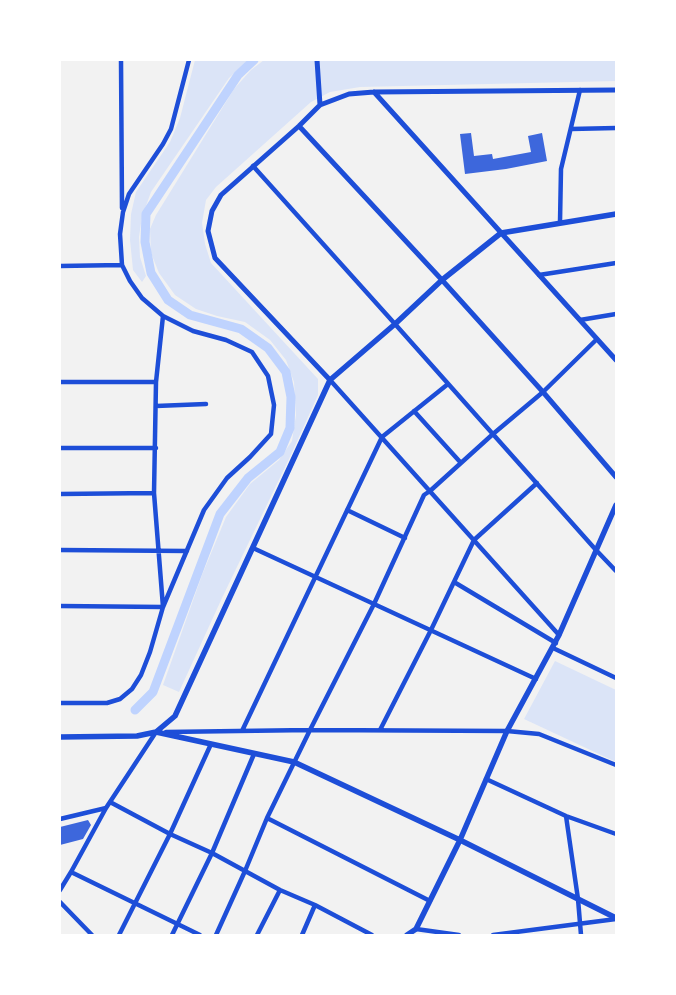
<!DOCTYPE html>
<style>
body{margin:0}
#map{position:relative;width:676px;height:995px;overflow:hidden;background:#f2f2f2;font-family:"IBM Plex Sans",sans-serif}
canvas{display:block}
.frame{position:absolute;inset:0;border:61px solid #fff;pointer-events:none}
</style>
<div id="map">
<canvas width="676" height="995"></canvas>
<div class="frame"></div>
</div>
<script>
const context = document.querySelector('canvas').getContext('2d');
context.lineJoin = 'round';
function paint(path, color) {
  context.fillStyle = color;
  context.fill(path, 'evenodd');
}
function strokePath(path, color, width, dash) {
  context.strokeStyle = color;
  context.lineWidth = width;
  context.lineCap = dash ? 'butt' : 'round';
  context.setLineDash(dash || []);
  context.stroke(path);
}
const green = new Path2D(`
 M195,60H248L229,78L151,192L142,217L139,237L140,257L146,276L142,282L133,270L130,240L131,214L136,192L170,142L180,118Z
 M264,60H616V81L360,87L330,92L311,102L216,187L206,200L202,223L205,244L211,263L318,379V395L289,459L222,598L179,692L163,685L202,575L226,517L250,484L279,460L292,441L296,415L294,382L286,360L270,340L245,322L217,316L196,309L175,295L159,273L151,253L150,229L156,215L234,89L251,70Z
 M555,661L616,690V762L524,719Z`);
const canal = new Path2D(`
 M135,710L153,692L220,514L248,478L280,452L290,428L291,397L286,372L268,348L241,329L190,315L168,300L151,273L145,242L146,214L238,75L254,60`);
const building = new Path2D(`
 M471,133L474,156L492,154L493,159L531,152L528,136L542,133L547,161L506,169L465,174L460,134Z
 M88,820L91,825L83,839L60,845V827Z`);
const minor = new Path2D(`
 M121,60L122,208
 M571,129L616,128
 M253,166L395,324L596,550L616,571
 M560,222L561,169L580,90
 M60,266L122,265
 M539,275L616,263
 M580,320L616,314
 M330,380L559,635
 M60,382H156
 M156,406L206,404
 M414,411L461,463
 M60,448H156
 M60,494L154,493
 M347,510L405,538
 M253,548L536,679
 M60,550L187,551
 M454,582L556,643
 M60,606L163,607L154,493L156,382L163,316
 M553,648L616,678
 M60,703H107L120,699L132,689L141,675L150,652L163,607L204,510L227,478L250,457L271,434L274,405L268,376L252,352L226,340L193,331L163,316L142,298L130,281L122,265L120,234L123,212L129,194L163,144L171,129L189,60
 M380,730L431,630L474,540L537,483
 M242,731L382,437L448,384
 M166,732L310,730L507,731L539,734L616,765
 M486,779L566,816L616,834
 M110,802L170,834L212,853L280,890L315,905L372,935
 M566,816L578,899L581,935
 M267,818L430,901
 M60,819L106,808
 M71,872L200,935
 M60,890L71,872L106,808L156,732
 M60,902L92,935
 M416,929L459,935
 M119,935L170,834L211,744
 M172,935L212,853L254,754
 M216,935L245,871L267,818L310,730L374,604L424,495L430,491L493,434L543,392L597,339
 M257,935L280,890
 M302,935L315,905
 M493,935L616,919`);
const tertiary = new Path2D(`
 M317,60L320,105
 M374,92L616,360
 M299,126L442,280L543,392L616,477
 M330,380L215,258L208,231L212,211L221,195L299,126L320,105L349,94L374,92L616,90`);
const secondary = new Path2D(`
 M616,505L559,635L507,731L460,840L616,918
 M156,732L175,716L330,380L395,324L442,280L501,233L616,214
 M60,737L137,736L156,732L294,762L460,840L416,929L407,935`);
paint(green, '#dbe4f7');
strokePath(canal, '#bfd3fe', 9);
paint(building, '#3d67dc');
strokePath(minor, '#1d4ed8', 4.5);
strokePath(tertiary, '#1d4ed8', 5);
strokePath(secondary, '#1d4ed8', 5.5);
</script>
